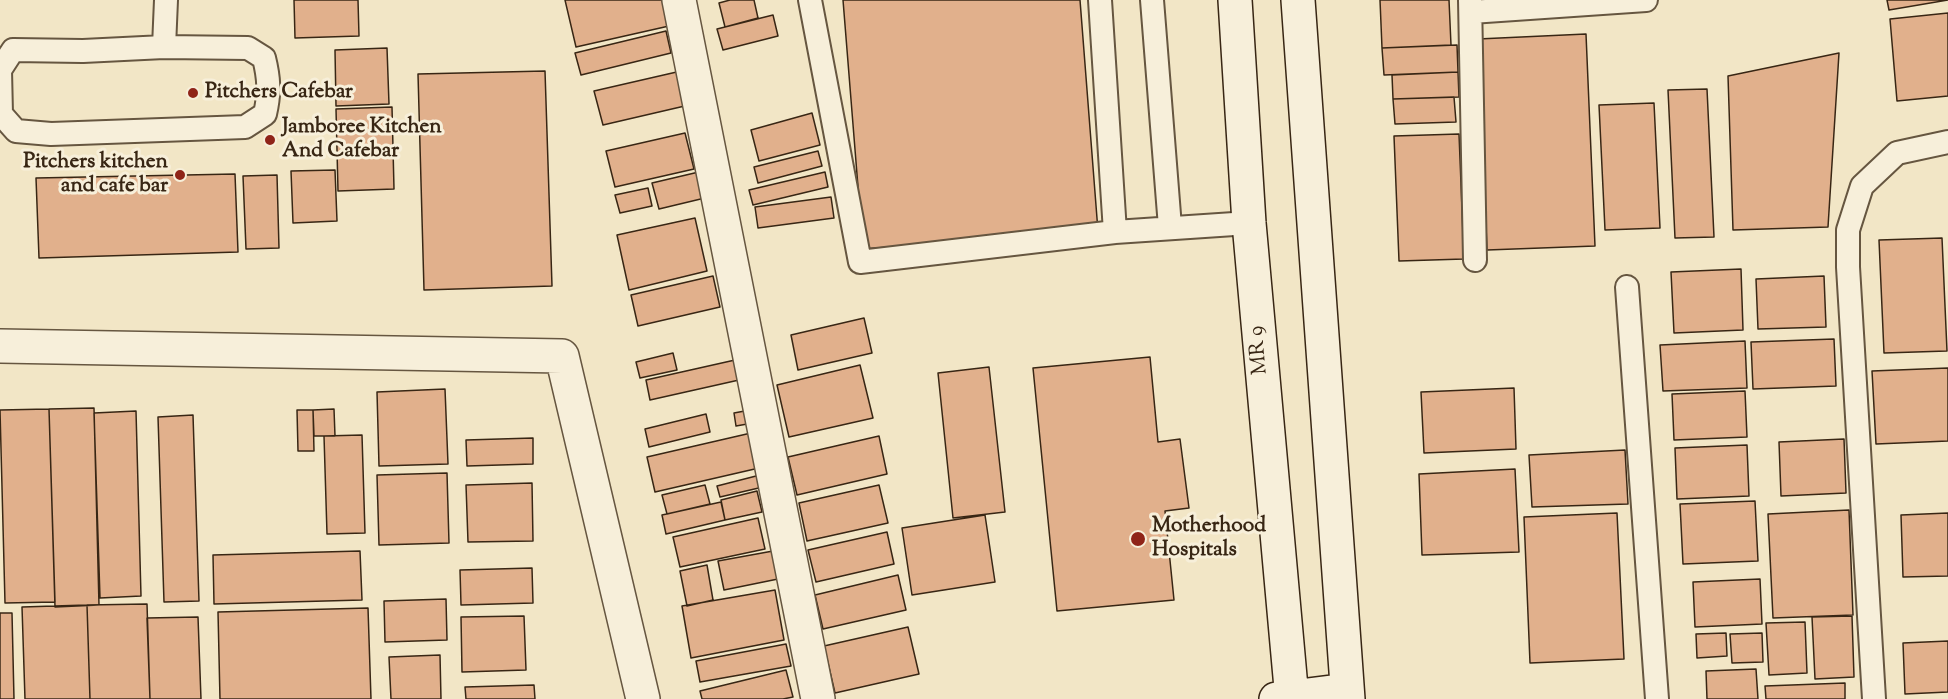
<!DOCTYPE html>
<style>
body{margin:0}
canvas{display:block;background:#f2e6c6}
</style>
<canvas width="1948" height="699"></canvas>
<script>
const context = document.querySelector('canvas').getContext('2d');
context.lineJoin = 'round';
function paint(path, color) {
  context.fillStyle = color;
  context.fill(path, 'evenodd');
}
function strokePath(path, color, width, dash) {
  context.strokeStyle = color;
  context.lineWidth = width;
  context.lineCap = dash ? 'butt' : 'round';
  context.setLineDash(dash || []);
  context.stroke(path);
}
function write(font, color, halo, rows, align = 'center') {
  context.font = font + ' "Sorts Mill Goudy",serif';
  context.lineWidth = 6;
  context.setLineDash([]);
  context.textBaseline = 'middle';
  context.strokeStyle = halo;
  context.fillStyle = color;
  for (const [text, x, y, turn = 0] of rows) {
    context.save();
    context.translate(x, y);
    context.rotate((+turn || 0) * Math.PI / 180);
    context.textAlign = isNaN(turn) ? turn : align;
    if (halo) context.strokeText(text, 0, 0);
    context.fillText(text, 0, 0);
    context.restore();
  }
}
const building = new Path2D(`
 M294,0H358L359,36L295,38Z
 M565,0H662L669,26L576,47Z
 M730,0H754L758,18L725,27L719,3Z
 M843,0H1080L1098,231L863,249Z
 M1380,0H1449L1451,45L1382,48Z
 M1887,0H1948L1889,10Z
 M1948,13V96L1897,101L1890,19Z
 M773,15L778,36L723,50L717,29Z
 M666,31L671,53L581,75L575,53Z
 M1586,34L1595,246L1487,250L1478,39Z
 M1457,45L1458,72L1384,75L1382,48Z
 M387,48L389,104L336,106L335,50Z
 M1839,53L1828,227L1733,230L1728,76Z
 M545,71L552,286L424,290L418,74Z
 M681,71L689,105L603,125L594,91Z
 M1458,72L1459,97L1393,99L1392,75Z
 M1707,89L1714,237L1675,238L1668,90Z
 M1454,97L1456,122L1395,124L1393,99Z
 M1654,103L1660,228L1605,230L1599,105Z
 M392,107L394,189L338,191L336,109Z
 M812,113L820,145L759,161L751,130Z
 M685,133L694,169L615,187L606,151Z
 M1459,134L1464,259L1399,261L1394,136Z
 M818,151L822,166L758,183L754,167Z
 M335,170L337,221L293,223L291,171Z
 M703,171L709,197L659,209L652,183Z
 M825,172L828,187L753,205L749,190Z
 M235,174L238,252L39,258L36,178Z
 M277,175L279,248L246,249L243,176Z
 M648,188L652,206L620,213L615,195Z
 M831,197L834,218L758,228L755,207Z
 M695,218L707,271L629,290L617,235Z
 M1942,238L1947,351L1884,353L1879,240Z
 M1741,269L1743,330L1674,333L1671,272Z
 M713,276L720,307L638,326L631,295Z
 M1824,276L1826,327L1758,329L1756,279Z
 M864,318L872,353L798,370L791,335Z
 M1834,339L1836,386L1753,389L1751,342Z
 M1745,341L1747,388L1663,391L1660,345Z
 M673,353L677,370L640,378L636,362Z
 M1150,357L1158,442L1180,439L1189,508L1165,511L1174,600L1057,611L1033,368Z
 M735,360L739,380L650,400L646,380Z
 M860,365L873,418L789,437L777,385Z
 M989,367L1005,512L953,518L938,373Z
 M1948,368V441L1876,444L1872,371Z
 M1514,388L1516,449L1424,453L1421,392Z
 M445,389L448,464L379,466L377,392Z
 M1745,391L1747,437L1674,440L1672,394Z
 M94,408L99,605L55,607L49,409Z
 M49,409L55,602L5,603L0,410Z
 M334,409L335,436H314L313,410Z
 M297,410H313L314,451H298Z
 M750,410L753,423L736,426L734,413Z
 M136,411L141,596L100,598L94,413Z
 M706,414L710,432L649,447L645,429Z
 M193,415L199,601L164,602L158,417Z
 M751,433L759,468L655,492L647,457Z
 M362,435L365,533L327,534L324,436Z
 M879,436L887,474L797,495L788,457Z
 M533,438V464L467,466L466,440Z
 M1844,439L1846,493L1781,496L1779,442Z
 M1747,445L1749,496L1677,499L1675,448Z
 M1625,450L1628,504L1532,507L1529,455Z
 M1515,469L1519,552L1422,555L1419,474Z
 M447,473L449,543L379,545L377,475Z
 M760,475L763,487L720,497L717,486Z
 M532,483L533,541L468,542L466,485Z
 M705,485L710,504L667,514L662,495Z
 M879,485L888,523L807,541L799,503Z
 M757,491L762,512L725,520L721,500Z
 M1755,501L1758,561L1683,564L1680,504Z
 M721,502L725,520L666,534L662,515Z
 M1849,510L1853,615L1773,618L1768,514Z
 M1617,513L1624,659L1530,663L1524,517Z
 M1948,513V576L1903,577L1901,515Z
 M985,515L995,582L912,595L902,528Z
 M758,518L765,549L680,567L673,537Z
 M887,532L894,564L816,582L808,550Z
 M360,551L362,600L214,604L213,555Z
 M773,551L778,579L724,590L718,561Z
 M707,565L713,600L687,606L680,571Z
 M532,568L533,603L461,605L460,570Z
 M898,575L906,610L823,629L815,595Z
 M1760,579L1762,624L1695,627L1693,582Z
 M775,590L784,640L691,658L682,606Z
 M446,599L447,640L385,642L384,601Z
 M147,604L150,699H90L87,605Z
 M87,605L90,699H25L22,607Z
 M368,608L371,699H220L218,612Z
 M0,613H12L14,699H0Z
 M524,616L526,670L462,672L461,617Z
 M1852,616L1854,677L1815,679L1812,617Z
 M198,617L201,699H150L147,618Z
 M1805,622L1807,673L1769,675L1766,623Z
 M908,627L919,674L835,693L824,646Z
 M1726,633L1727,656L1697,658L1696,634Z
 M1762,633L1763,662L1732,663L1730,634Z
 M1948,641V692L1905,694L1903,643Z
 M786,644L791,666L700,682L696,661Z
 M440,655L441,699H391L389,657Z
 M1756,669L1758,699H1707L1706,671Z
 M786,670L793,697L783,699H702L700,691Z
 M1845,683V699H1766L1765,686Z
 M534,685L535,699H466L465,687Z`);
const lane = new Path2D(`
 M810,0L860,262L1115,232L1100,0
 M1152,0L1170,227
 M1470,0L1475,260
 M1471,12L1646,0
 M164,47L248,48L264,58C269,78 270,93 265,114L245,127L51,134L16,131L1,114L0,70L13,50L83,51Z
 M164,47L166,0
 M1115,232L1249,223
 M1627,287L1657,699
 M1874,699L1848,267V230L1862,186L1897,153L1948,142`);
const street = new Path2D(`
 M679,0L818,699
 M0,346L562,356L643,699`);
const secondary = new Path2D(`
 M1235,0L1249,223L1292,699
 M1298,0L1348,699
 M1276,699L1347,690`);
const markers = [
 [193,93,6,"#8f2418"],
 [270,140,6,"#8f2418"],
 [180,175,6,"#8f2418"],
 [1138,539,8,"#8f2418"]
];
const poiNames = [
 ["Pitchers Cafebar",205,93],
 ["Jamboree Kitchen",282,128],
 ["And Cafebar",282,152],
 ["Pitchers kitchen",168,163,"right"],
 ["and cafe bar",168,187,"right"],
 ["Motherhood",1152,527],
 ["Hospitals",1152,551]
];
const streetNames = [
 ["MR 9",1260,350,-95]
];
paint(building, '#e1b08c');
strokePath(building, '#382614', 1.5);
strokePath(lane, '#665640', 26);
strokePath(street, '#665640', 36);
strokePath(secondary, '#382614', 36);
strokePath(lane, '#f7efda', 22);
strokePath(street, '#f7efda', 33);
strokePath(secondary, '#f7efda', 33);
for (const [x, y, r, color] of markers) {
  const dot = new Path2D();
  dot.arc(x, y, r, 0, 2 * Math.PI);
  context.fillStyle = color;
  context.fill(dot);
  strokePath(dot, '#f7efda', 2);
}
write('bold 21px', '#382614', '#f7efda', poiNames, 'left');
write('21px', '#382614', '#f7efda', streetNames);
</script>
